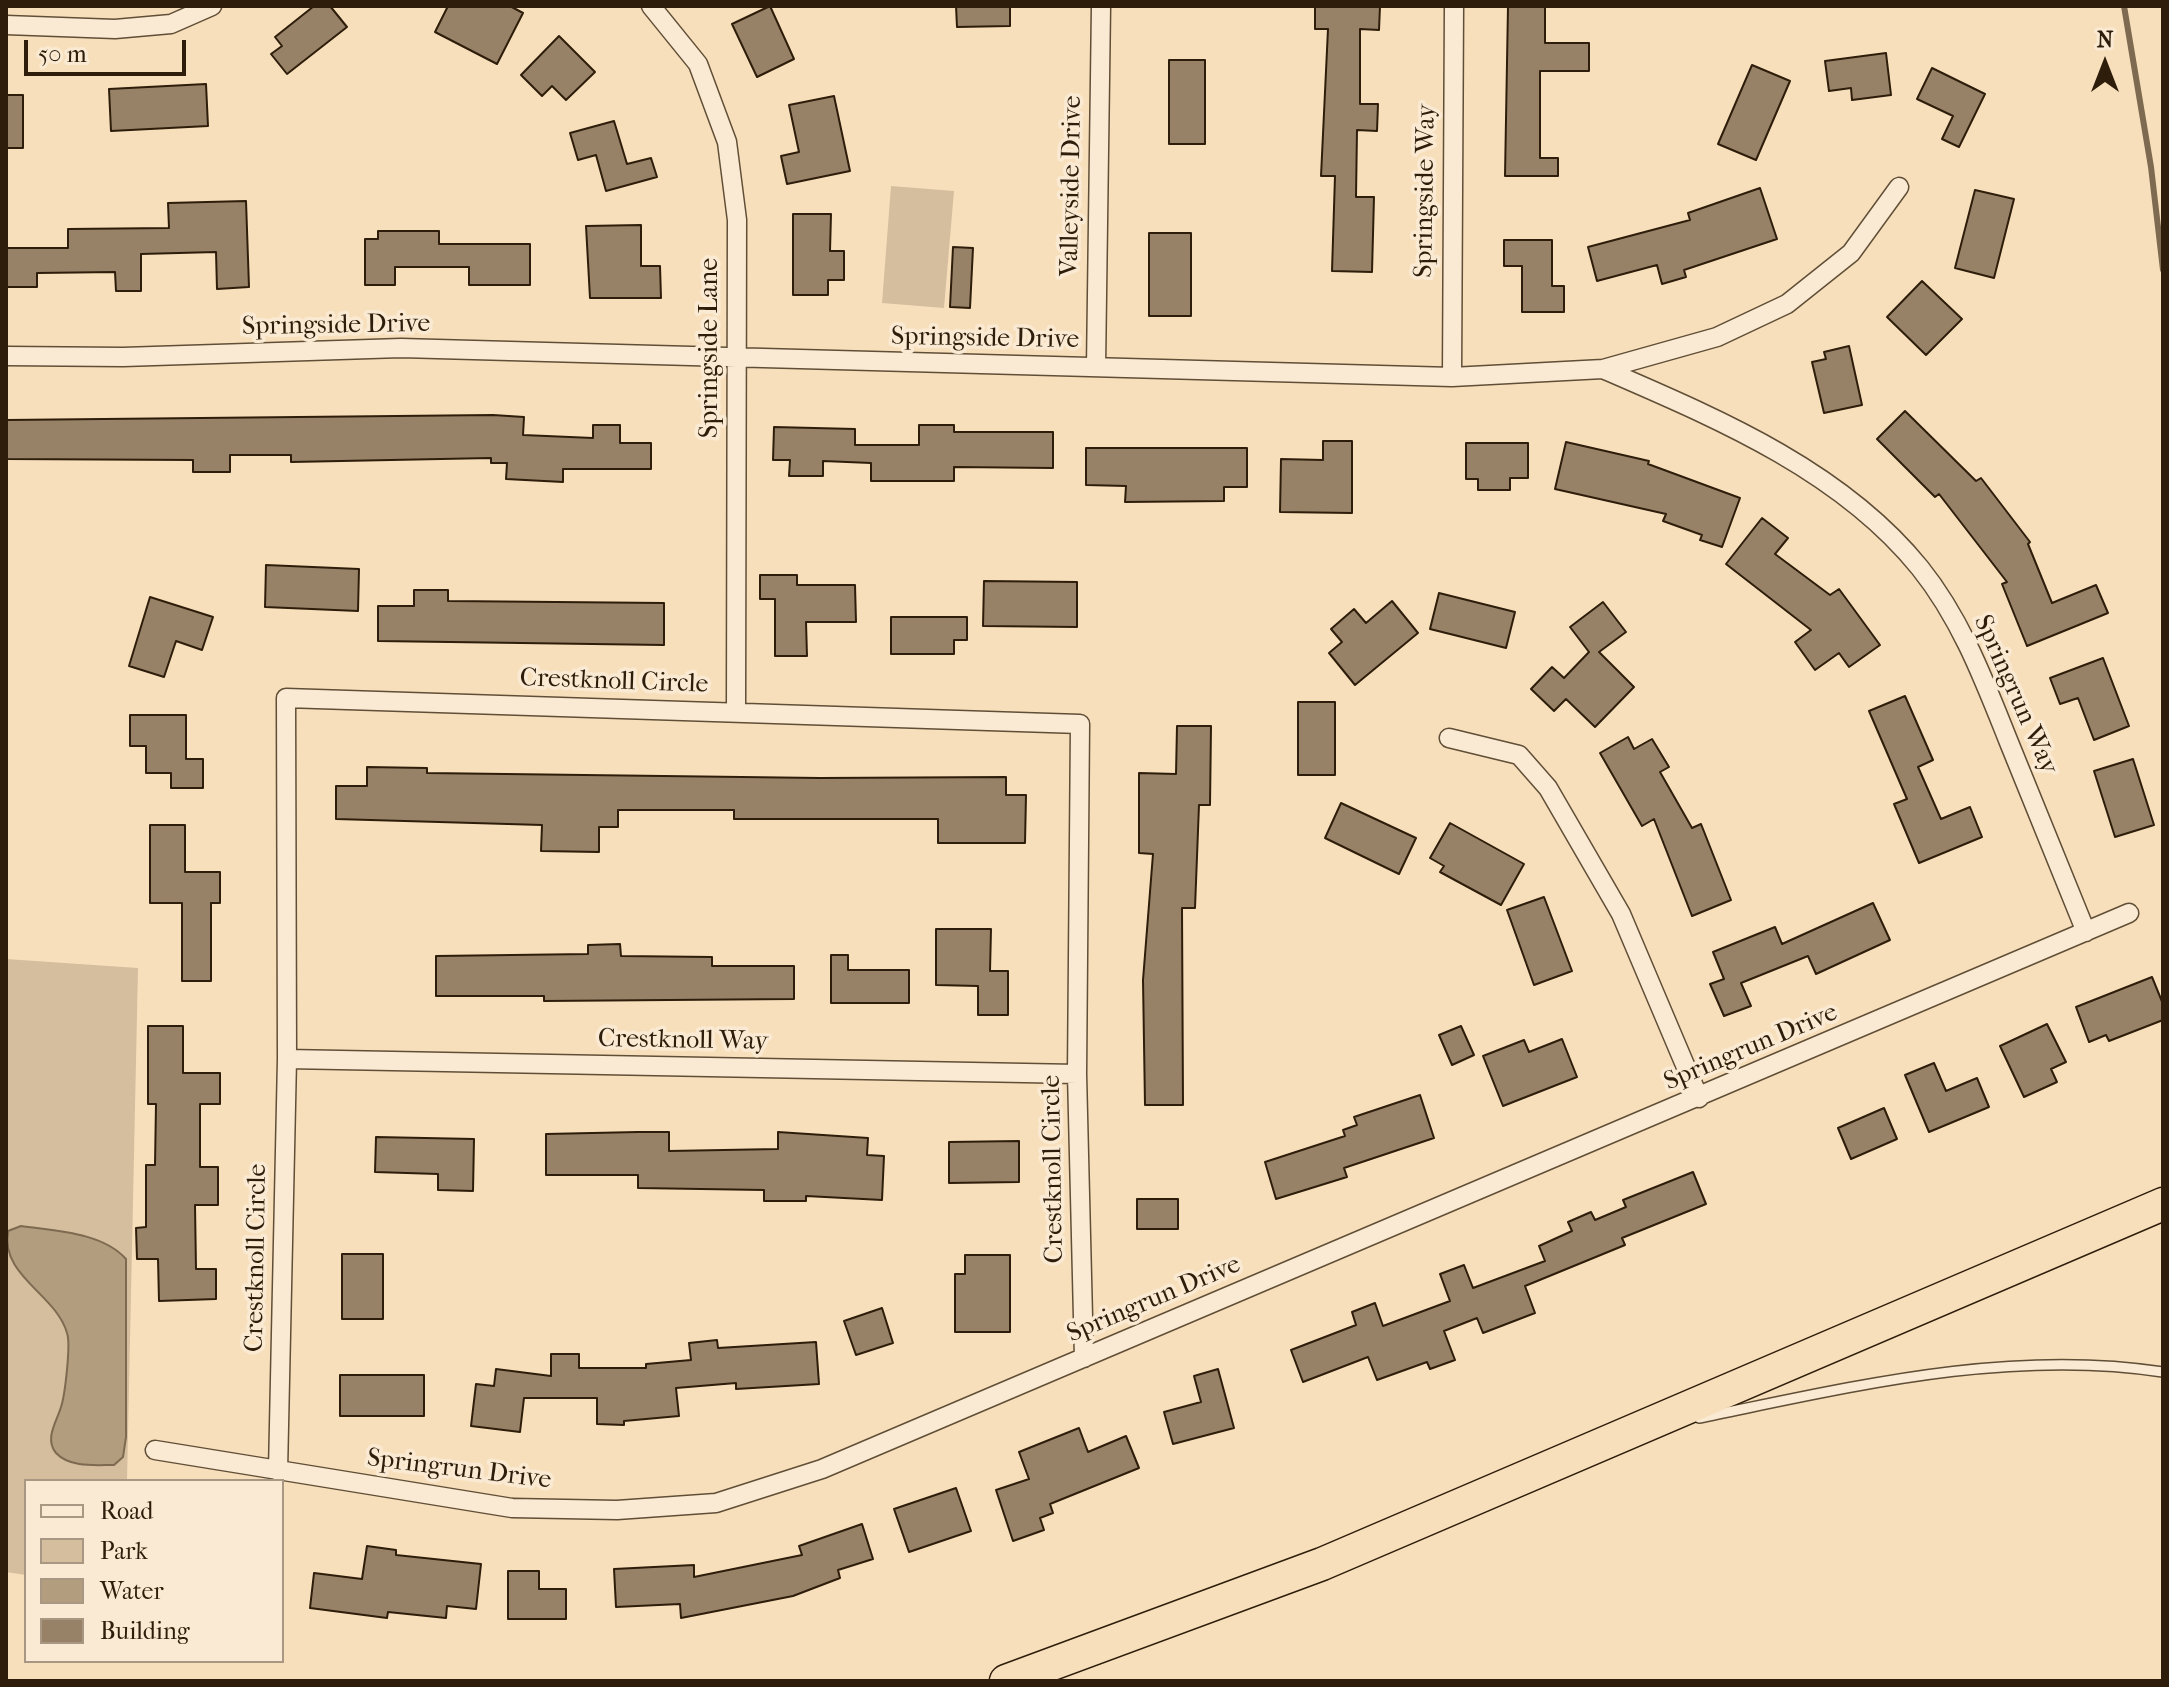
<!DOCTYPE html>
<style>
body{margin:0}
#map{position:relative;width:2169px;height:1687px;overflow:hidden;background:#f8dfbc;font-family:"IM FELL French Canon",serif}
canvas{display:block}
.frame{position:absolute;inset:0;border:8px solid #2d1d0a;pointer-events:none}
.legend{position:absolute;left:24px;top:1479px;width:260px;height:184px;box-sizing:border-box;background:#faead3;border:2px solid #a89883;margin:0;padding:10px 14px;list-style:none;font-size:24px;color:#2d1d0a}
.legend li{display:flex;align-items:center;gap:16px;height:40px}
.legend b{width:40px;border:2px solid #a89883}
.north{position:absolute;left:2065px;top:24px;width:80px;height:80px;-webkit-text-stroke:6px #faead3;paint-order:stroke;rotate:0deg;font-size:22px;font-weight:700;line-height:32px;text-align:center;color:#2d1d0a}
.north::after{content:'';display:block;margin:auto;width:28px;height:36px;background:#2d1d0a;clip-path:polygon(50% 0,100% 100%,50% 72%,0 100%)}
.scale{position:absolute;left:24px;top:40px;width:162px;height:36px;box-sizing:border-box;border:4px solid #2d1d0a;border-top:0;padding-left:10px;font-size:24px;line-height:28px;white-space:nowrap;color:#2d1d0a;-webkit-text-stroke:6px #faead3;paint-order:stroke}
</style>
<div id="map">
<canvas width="2169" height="1687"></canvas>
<div class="frame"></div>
<ul class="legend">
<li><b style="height:10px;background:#faead3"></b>Road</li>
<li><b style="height:22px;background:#d5be9e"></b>Park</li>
<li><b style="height:22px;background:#b39d7f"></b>Water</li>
<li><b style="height:22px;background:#978267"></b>Building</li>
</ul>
<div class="north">N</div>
<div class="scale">50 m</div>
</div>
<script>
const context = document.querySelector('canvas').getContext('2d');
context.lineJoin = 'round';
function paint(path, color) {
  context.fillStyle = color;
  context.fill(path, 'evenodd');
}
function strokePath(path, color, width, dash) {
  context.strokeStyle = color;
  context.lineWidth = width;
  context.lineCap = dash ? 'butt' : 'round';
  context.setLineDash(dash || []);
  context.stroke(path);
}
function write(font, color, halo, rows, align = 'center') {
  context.font = font + ' "IM FELL French Canon",serif';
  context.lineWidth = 7;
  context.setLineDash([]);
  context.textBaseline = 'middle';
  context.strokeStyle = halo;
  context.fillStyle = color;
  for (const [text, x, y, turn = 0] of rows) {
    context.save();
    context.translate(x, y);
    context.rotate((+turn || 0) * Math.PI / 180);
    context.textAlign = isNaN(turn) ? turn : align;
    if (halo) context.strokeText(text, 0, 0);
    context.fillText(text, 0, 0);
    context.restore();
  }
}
const green = new Path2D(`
 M891,186L954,191L944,308L882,303Z
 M6,959L138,968L127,1481H26V1575L6,1572Z`);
const water = new Path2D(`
 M21,1226C54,1231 102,1232 126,1259V1437L123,1457L114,1465C96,1465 70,1468 56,1453C44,1439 57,1421 61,1407C65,1395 71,1344 67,1333C56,1294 0,1276 8,1231Z`);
const stream = new Path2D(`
 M2124,6L2151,167L2163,270`);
const building = new Path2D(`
 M314,6H330L347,27L287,74L271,54L282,46L275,37Z
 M448,6H510L523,13L497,64L435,32Z
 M770,6L794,59L757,77L732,24Z
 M956,6H1010V26L957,27Z
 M1315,6H1380L1379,30L1360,29V104H1378L1377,131L1357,130L1356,197H1374L1372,272L1332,271L1335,176H1321L1328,29H1315Z
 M1508,6H1545V43H1589V71H1540V158H1558V176H1505Z
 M559,36L595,72L566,100L552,86L542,96L521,75Z
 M1886,53L1891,95L1852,100L1851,88L1829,91L1825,61Z
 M1169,60H1205V144H1169Z
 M1752,65L1790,81L1756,160L1718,144Z
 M1932,68L1985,94L1959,147L1942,139L1953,116L1917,99Z
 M206,84L208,126L111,131L109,89Z
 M6,95H23V148H6Z
 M834,96L850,171L787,184L781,156L799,152L789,105Z
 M614,121L627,164L651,158L657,177L606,191L596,155L578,160L570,133Z
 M1760,188L1777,239L1684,270L1686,277L1662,284L1657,265L1597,281L1588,247L1690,220L1688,213Z
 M1975,190L2014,199L1994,278L1955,268Z
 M246,201L249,287L217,289L216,252L141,254V291H116L115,272L37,273V287H6V248H68V229L169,228L168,203Z
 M793,214H831L830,251H844V280H828V295H793Z
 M641,225V266H660L661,298H590L586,226Z
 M378,231H439V244H530V285H469V267H395V285H365V239H378Z
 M1149,233H1191V316H1149Z
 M1504,240H1552V286H1564V312H1522V266H1504Z
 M953,247L973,248L970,308L950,307Z
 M1922,281L1962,319L1926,355L1887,317Z
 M1849,346L1862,405L1824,413L1812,362L1826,359L1824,352Z
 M1905,411L1976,481L1981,478L2030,542L2028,544L2052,603L2096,585L2108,613L2027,646L2002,584L2007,582L1939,494L1935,497L1877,439Z
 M493,415L524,417L523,435L593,438V425H620V443H651V469H563V482L506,479L507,463H491V458L291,462V455H230V472H193V460L6,459V420Z
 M919,425H954V432H1053V468L954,467V481H871V463L823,461V476H789L790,460H773L774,427L855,429V445H919Z
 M1323,441H1352V513L1280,512L1281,459L1323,460Z
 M1566,442L1649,461L1648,464L1740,498L1722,547L1700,540L1702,535L1663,521L1666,514L1555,489Z
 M1466,443H1528V478H1510V490H1478V479H1466Z
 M1086,448H1247V487H1224V501L1125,502L1126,486L1086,485Z
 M1762,518L1788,538L1775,554L1830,595L1839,589L1880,645L1849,667L1839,653L1815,670L1795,642L1811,630L1726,564Z
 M266,565L359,569L358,611L265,607Z
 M760,575H797V585H855L856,622H806L807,656H775V599H760Z
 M984,581L1077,582V627L983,626Z
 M414,590H448V601L664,603V645L378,641V606H414Z
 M1439,593L1515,612L1506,648L1430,629Z
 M150,597L213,617L202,650L176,641L164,677L129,666Z
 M1392,601L1418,633L1355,685L1329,653L1342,642L1331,629L1354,609L1366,623Z
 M1603,602L1626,632L1599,652L1634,687L1595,727L1566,699L1554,711L1531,689L1552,667L1564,678L1589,652L1570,627Z
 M891,617H967V640H954V654H891Z
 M2103,658L2129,726L2094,740L2078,698L2060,704L2050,678Z
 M1905,696L1933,760L1918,767L1941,819L1970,807L1982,837L1919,863L1894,804L1907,799L1869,711Z
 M1298,702H1335V775H1298Z
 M130,715H186V759H203V788H171V773H146V746H130Z
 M1177,726H1211L1210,805H1199L1195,908H1182L1183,1105H1145L1143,980L1153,854L1139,853V773L1176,774Z
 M1628,737L1634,749L1652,739L1669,767L1660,772L1692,828L1701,824L1731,900L1692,916L1654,819L1642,826L1600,753Z
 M2133,759L2154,825L2115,837L2094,771Z
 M367,767L427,768V773L820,778L1006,777V795H1026L1025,843H938V819H734V810H618V827H599V852L541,851L542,825L336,819V786H367Z
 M1341,803L1416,838L1399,874L1325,838Z
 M1450,823L1524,864L1501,905L1440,872L1444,866L1430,858Z
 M150,825H185V872H220V903H211V981H182V903H150Z
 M1544,897L1572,971L1534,985L1507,910Z
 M1873,903L1890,940L1816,974L1808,956L1741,983L1751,1006L1724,1016L1710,984L1724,979L1713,952L1775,927L1782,944Z
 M936,929H991L990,971H1008V1015H978V986L936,985Z
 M620,944L621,956L712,957V966H794V999L544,1001V996H436V956L588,954V945Z
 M831,955H848V970H909V1003H831Z
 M2152,977L2163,1004V1020L2109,1041L2106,1035L2089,1042L2076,1007Z
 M2047,1024L2066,1062L2051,1069L2057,1082L2024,1097L2000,1046Z
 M148,1026H183V1073H220V1104H200V1167H218V1205H195L196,1269H216V1299L159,1301L158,1259H137L136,1228L146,1227V1165H155L156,1104H148Z
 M1461,1026L1474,1055L1452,1065L1439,1035Z
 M1562,1039L1577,1077L1503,1106L1483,1056L1524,1040L1529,1052Z
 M1934,1063L1946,1091L1977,1078L1989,1107L1929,1132L1905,1075Z
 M1420,1095L1434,1138L1344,1168L1347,1177L1276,1199L1265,1162L1345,1136L1343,1130L1357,1125L1354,1117Z
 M1884,1108L1897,1139L1851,1159L1838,1128Z
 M638,1132H669V1151L778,1149V1132L868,1138L867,1155L884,1156L882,1200L806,1196V1201H764V1190L638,1188V1175H546V1134Z
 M376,1137L474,1139L473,1191L438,1190V1174L375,1172Z
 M1019,1141V1182L949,1183V1142Z
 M1693,1172L1706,1204L1622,1238L1625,1245L1525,1286L1535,1313L1483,1333L1477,1318L1444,1331L1455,1360L1430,1369L1427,1362L1377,1380L1368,1357L1303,1382L1291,1350L1356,1325L1352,1312L1375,1303L1383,1326L1450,1301L1440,1274L1464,1265L1473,1288L1545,1261L1539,1246L1572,1231L1568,1222L1591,1212L1595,1220L1626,1207L1623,1200Z
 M1137,1199H1178V1229H1137Z
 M342,1254H383V1319H342Z
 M965,1255H1010V1332H955V1274H965Z
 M882,1308L893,1343L856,1355L844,1321Z
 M717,1340L718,1348L816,1342L819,1384L736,1389V1383L676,1388L679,1416L624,1421V1425L597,1424V1398H524L520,1432L471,1426L476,1384L494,1386L496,1369L551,1376V1354H579V1368H646V1364L691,1360L689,1343Z
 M1218,1369L1234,1428L1173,1444L1164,1412L1201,1402L1194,1376Z
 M340,1375H424V1416H340Z
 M1079,1428L1088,1452L1126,1436L1139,1468L1050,1504L1053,1513L1040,1518L1044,1530L1013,1541L996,1490L1029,1479L1019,1452Z
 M956,1488L971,1531L909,1552L894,1509Z
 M862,1524L873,1559L838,1570L840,1578L793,1596L681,1618L680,1604L616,1607L614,1569L694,1565V1577L802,1555L799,1546Z
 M367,1546L396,1550V1555L481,1564L476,1609L447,1606L446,1618L388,1612L387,1618L310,1608L314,1573L362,1579Z
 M508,1571H539V1589H566V1619H508Z`);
const lane = new Path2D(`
 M1699,1418C1851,1387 2008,1348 2163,1372`);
const street = new Path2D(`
 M651,6L698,64L727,142L737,220L736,712
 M6,25L115,29L171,24L212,6
 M6,356L123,357L401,348L1452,377L1603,369L1717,337L1787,304L1851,253L1899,187
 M1096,367L1101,6
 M1603,369C1716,418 1841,470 1920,568C1961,619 1984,680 2008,740C2034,804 2060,868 2086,932
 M1452,377L1454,6
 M1449,738L1519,755L1548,788L1621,914L1699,1098
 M287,1059L1077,1074
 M155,1450L512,1508L617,1510L716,1503L822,1469L2129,913
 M278,1471L287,1059L286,698L1080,724L1077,1074L1084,1358`);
const highway = new Path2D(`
 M1006,1681L1322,1564L2163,1204`);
const streetNames = [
 ["Valleyside Drive",1072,186,-89],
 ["Springside Way",1426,191,-89],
 ["Springside Drive",336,326,-1],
 ["Springside Drive",985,339,1],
 ["Springside Lane",711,348,-90],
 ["Crestknoll Circle",614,682,2],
 ["Springrun Way",2015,695,66],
 ["Crestknoll Way",683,1041,1],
 ["Springrun Drive",1751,1048,-23],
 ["Crestknoll Circle",1054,1169,-91],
 ["Crestknoll Circle",257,1258,-89],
 ["Springrun Drive",1154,1300,-23],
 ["Springrun Drive",459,1470,7]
];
paint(green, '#d5be9e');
paint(water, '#b39d7f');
strokePath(water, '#7d6a50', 2);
strokePath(stream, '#7d6a50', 6);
paint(building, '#978267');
strokePath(building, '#2d1d0a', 2);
strokePath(lane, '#604e36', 12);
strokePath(street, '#604e36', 21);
strokePath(highway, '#2d1d0a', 35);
strokePath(lane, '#faead3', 9);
strokePath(street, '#faead3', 18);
strokePath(highway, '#f8dfbc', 32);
write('26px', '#2d1d0a', '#faead3', streetNames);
</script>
